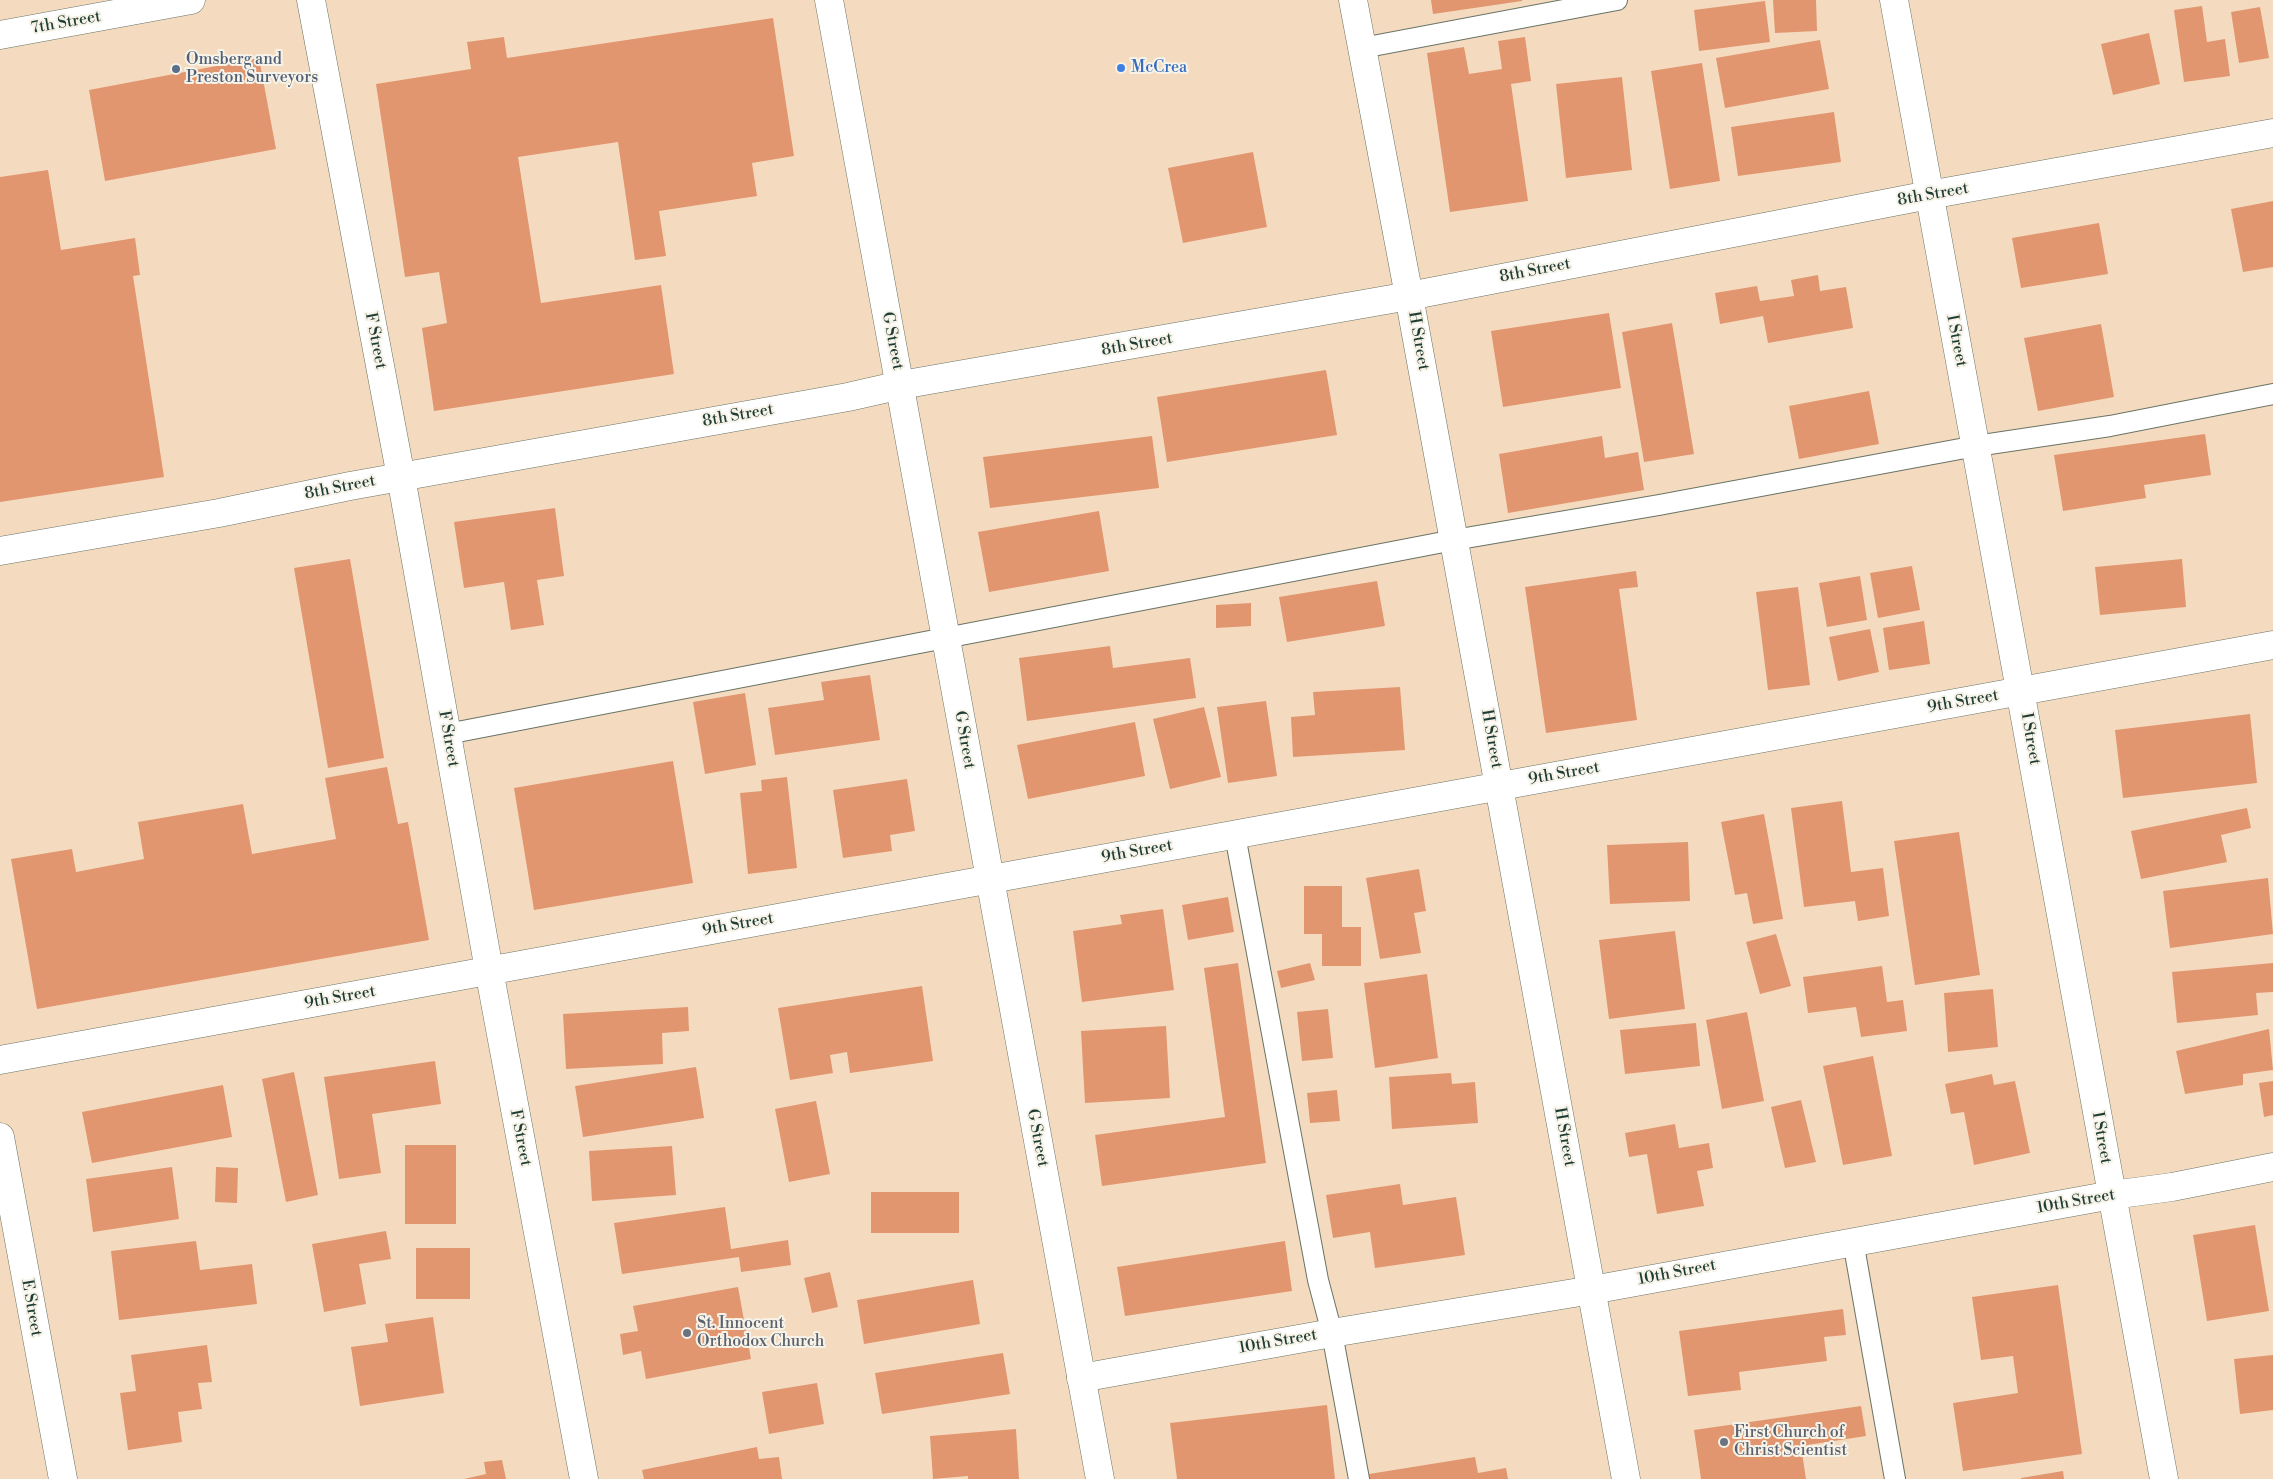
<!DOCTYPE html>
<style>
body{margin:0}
canvas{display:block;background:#f4dbbf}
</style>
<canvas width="2273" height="1479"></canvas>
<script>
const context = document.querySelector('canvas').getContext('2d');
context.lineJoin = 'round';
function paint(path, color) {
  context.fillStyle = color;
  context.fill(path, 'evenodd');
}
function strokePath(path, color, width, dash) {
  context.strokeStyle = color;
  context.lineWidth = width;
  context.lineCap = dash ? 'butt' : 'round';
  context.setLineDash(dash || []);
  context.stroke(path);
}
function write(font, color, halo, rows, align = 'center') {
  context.font = font + ' "Libre Bodoni",serif';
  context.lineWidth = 4;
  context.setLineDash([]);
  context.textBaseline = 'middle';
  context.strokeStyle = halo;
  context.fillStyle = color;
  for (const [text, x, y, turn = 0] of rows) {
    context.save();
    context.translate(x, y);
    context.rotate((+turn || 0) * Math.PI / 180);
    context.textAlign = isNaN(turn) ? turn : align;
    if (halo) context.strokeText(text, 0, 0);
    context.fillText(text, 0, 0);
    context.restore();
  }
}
const building = new Path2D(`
 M1431,0H1522V1L1433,14Z
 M1773,0H1816L1817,31L1775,33Z
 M1765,1L1770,42L1699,51L1694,10Z
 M2202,6L2207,42L2225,39L2230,76L2184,82L2174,10Z
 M2260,7L2269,58L2239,63L2231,12Z
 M773,18L794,156L752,163L757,196L659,211L666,256L635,260L618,142L518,157L541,303L661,285L674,374L434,411L422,328L447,323L439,272L405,277L376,84L471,69L467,42L504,37L507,58Z
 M2149,33L2160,84L2113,95L2101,44Z
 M1525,37L1531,81L1511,84L1528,201L1450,212L1427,53L1464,47L1469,74L1502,69L1498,41Z
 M1820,40L1829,89L1725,108L1716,58Z
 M259,58L276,149L105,181L89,90Z
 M1702,63L1720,181L1670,189L1651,71Z
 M1622,77L1632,170L1566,178L1556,84Z
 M1834,112L1841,162L1738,176L1731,127Z
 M1253,152L1267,227L1183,243L1168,168Z
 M48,170L61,250L135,238L140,275L133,276L164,477L0,502V177Z
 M2273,201V267L2243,272L2231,209Z
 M2099,223L2108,274L2021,288L2012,238Z
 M1818,275L1820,291L1846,287L1853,328L1768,343L1763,316L1720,324L1715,293L1757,286L1760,301L1794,296L1791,280Z
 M1609,313L1621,388L1503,407L1491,331Z
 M1672,323L1694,454L1644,462L1622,332Z
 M2101,324L2114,397L2038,411L2024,338Z
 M1326,370L1337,435L1167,462L1157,397Z
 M1869,391L1879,444L1799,459L1789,406Z
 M2205,434L2211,475L2144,485L2146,498L2063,511L2054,455Z
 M1152,436L1159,488L990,508L983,457Z
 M1602,436L1605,458L1638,452L1644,490L1508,513L1499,454Z
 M555,508L564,576L537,580L544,625L511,630L504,582L464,588L454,522Z
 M1099,511L1109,571L989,592L978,532Z
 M350,559L384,758L328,768L294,568Z
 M2182,559L2186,607L2100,615L2095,567Z
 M1912,566L1920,610L1878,618L1870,573Z
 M1636,571L1638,587L1619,589L1637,720L1546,733L1525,587Z
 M1860,576L1867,620L1827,627L1819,583Z
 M1377,581L1385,626L1287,642L1279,597Z
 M1798,587L1810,685L1768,690L1756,592Z
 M1251,603V626L1216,628V605Z
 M1924,621L1930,664L1889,670L1883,628Z
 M1870,629L1879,672L1838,681L1829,637Z
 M1110,646L1113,668L1190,658L1196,698L1027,721L1019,658Z
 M870,675L880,740L775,755L768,708L824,700L821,682Z
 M1400,687L1405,750L1293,757L1291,717L1315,715L1313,692Z
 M745,693L756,765L705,774L693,702Z
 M1266,701L1277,776L1228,783L1217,707Z
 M1204,707L1221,777L1170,789L1153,719Z
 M2250,714L2257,783L2123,798L2115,730Z
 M1135,722L1145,776L1028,799L1017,745Z
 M673,761L693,883L534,910L514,788Z
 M387,767L398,824L408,822L429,940L37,1009L11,859L72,849L76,872L144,859L138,822L243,804L252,854L336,839L325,778Z
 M787,777L797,868L748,874L740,793L762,791L761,780Z
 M907,779L915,831L890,835L892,851L843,858L833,790Z
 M1842,801L1851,872L1883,868L1889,916L1858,921L1855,901L1804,907L1791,808Z
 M2247,808L2251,828L2221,835L2227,862L2141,879L2131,831Z
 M1764,814L1783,919L1753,924L1747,893L1735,895L1721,822Z
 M1959,832L1980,975L1915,985L1894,841Z
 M1688,842L1690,901L1610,904L1607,845Z
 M1419,869L1426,911L1414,913L1421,953L1380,959L1366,878Z
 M2268,878L2273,934L2170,948L2163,891Z
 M1304,886H1342V927H1361V966H1322V934H1304Z
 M1228,897L1234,932L1188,940L1182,905Z
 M1163,909L1174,990L1082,1002L1073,931L1122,924L1120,915Z
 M1675,931L1685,1009L1609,1019L1599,940Z
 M1776,934L1791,986L1760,994L1746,942Z
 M1238,963L1266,1163L1102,1186L1095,1135L1225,1117L1204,968Z
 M1310,963L1315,980L1281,988L1277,971Z
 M2273,963V992L2256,993L2258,1015L2177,1023L2172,972Z
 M1882,966L1887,1002L1903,1000L1907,1031L1861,1037L1856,1007L1808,1013L1803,977Z
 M1427,974L1438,1058L1375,1068L1364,983Z
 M922,986L933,1061L850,1073L847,1052L830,1055L833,1073L790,1080L778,1008Z
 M1993,989L1998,1047L1948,1052L1944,993Z
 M688,1007L689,1031L662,1033L663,1064L566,1069L563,1014Z
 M1328,1009L1333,1058L1302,1061L1297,1012Z
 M1747,1012L1764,1101L1722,1109L1706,1020Z
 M1696,1023L1700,1066L1625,1074L1620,1030Z
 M1166,1026L1170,1098L1085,1103L1081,1031Z
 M2269,1029L2273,1070L2243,1074V1085L2185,1094L2176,1051Z
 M1873,1056L1892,1156L1843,1165L1823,1066Z
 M435,1061L441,1104L372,1114L381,1173L339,1179L324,1077Z
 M696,1067L704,1118L583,1137L575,1086Z
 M294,1072L318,1195L286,1202L262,1079Z
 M1451,1073L1452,1084L1475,1082L1478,1123L1392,1129L1389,1077Z
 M1992,1074L1994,1085L2015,1081L2030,1153L1974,1165L1964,1112L1951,1114L1945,1084Z
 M2273,1081V1115L2264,1117L2259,1083Z
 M223,1085L232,1137L92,1163L82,1112Z
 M1337,1090L1340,1121L1310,1123L1307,1093Z
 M1801,1100L1816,1162L1785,1168L1771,1107Z
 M816,1101L830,1174L789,1182L775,1109Z
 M1675,1124L1679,1148L1709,1143L1713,1168L1697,1171L1704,1206L1657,1214L1647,1154L1629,1157L1625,1133Z
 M405,1145H456V1224H405Z
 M672,1146L676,1195L592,1201L589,1151Z
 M172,1167L179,1219L93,1232L86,1179Z
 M216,1167L238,1168L237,1203L215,1202Z
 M1400,1184L1403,1205L1456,1197L1465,1255L1375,1268L1370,1232L1333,1238L1326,1195Z
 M871,1192H959V1233H871Z
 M725,1207L731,1249L788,1240L791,1265L741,1272L739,1257L622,1274L614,1223Z
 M2255,1225L2269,1311L2207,1321L2193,1235Z
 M386,1231L391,1259L359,1264L366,1304L324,1312L312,1244Z
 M196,1241L200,1270L252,1264L257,1304L119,1320L111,1251Z
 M1285,1241L1292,1291L1125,1316L1117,1267Z
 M416,1248H470V1299H416Z
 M830,1272L838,1307L812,1313L804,1278Z
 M973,1280L980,1324L864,1344L857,1300Z
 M2058,1285L2082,1454L1963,1471L1953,1403L2018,1393L2013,1356L1981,1360L1972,1297Z
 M738,1287L751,1359L646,1379L641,1351L623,1355L620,1334L638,1331L633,1306Z
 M1843,1309L1846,1335L1824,1337L1827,1361L1739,1372L1741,1390L1688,1396L1679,1331Z
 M433,1317L444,1393L360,1406L351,1347L388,1342L385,1324Z
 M207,1345L212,1382L198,1383L202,1409L178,1412L182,1442L128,1450L120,1393L136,1391L131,1355Z
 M1003,1353L1010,1394L882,1414L875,1373Z
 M2273,1355V1410L2240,1414L2234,1359Z
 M817,1383L824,1424L769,1434L762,1392Z
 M1327,1405L1335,1479H1177L1170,1423Z
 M1861,1406L1866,1436L1801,1446L1806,1479H1701L1694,1430Z
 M1016,1429L1019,1479H968V1476L933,1479L930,1436Z
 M757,1447L759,1459L779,1457L782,1479H644L642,1470Z
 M1475,1457L1478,1473L1506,1468L1508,1479H1370L1369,1474Z
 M502,1460L506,1479H464L486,1474L484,1462Z
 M2063,1471L2064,1479H2021V1478Z`);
const service = new Path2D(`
 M1362,48L1617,0
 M447,734L1454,540L1659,505L1976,446L2110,426L2273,394
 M1235,835L1318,1280L1332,1333L1359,1479
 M1853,1241L1895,1479`);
const minor = new Path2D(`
 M0,551L219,513L350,486L848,397L901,385L1409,296L1929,195L2273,133
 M0,1060L2273,645
 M1081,1378L1332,1333L1592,1290L2112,1195L2172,1187L2273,1167`);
const tertiary = new Path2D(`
 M311,0L401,477L489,970L584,1479
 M829,0L1100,1479
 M0,35L191,0
 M0,1137L63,1479`);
const secondary = new Path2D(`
 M1353,0L1409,296L1626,1479
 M1894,0L2164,1479`);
const markers = [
 [1121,68,5,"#3f7fe0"],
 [176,69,5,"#5c6f8a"],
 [687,1333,5,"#6b7280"],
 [1724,1442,5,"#6b7280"]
];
const streetNames = [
 ["7th Street",66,23,-10],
 ["8th Street",1933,195,-10],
 ["8th Street",1535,271,-11],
 ["F Street",375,341,79],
 ["G Street",892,341,79],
 ["H Street",1418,341,80],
 ["I Street",1956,341,79],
 ["8th Street",1137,345,-10],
 ["8th Street",738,416,-10],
 ["8th Street",340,488,-11],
 ["9th Street",1963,702,-10],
 ["F Street",448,739,80],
 ["H Street",1491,739,80],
 ["I Street",2030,739,80],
 ["G Street",964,740,80],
 ["9th Street",1564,774,-10],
 ["9th Street",1137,852,-10],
 ["9th Street",738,925,-10],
 ["9th Street",340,998,-10],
 ["H Street",1564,1137,80],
 ["F Street",520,1138,79],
 ["G Street",1037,1138,79],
 ["I Street",2101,1138,80],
 ["10th Street",2076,1202,-10],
 ["10th Street",1677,1273,-11],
 ["E Street",31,1308,80],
 ["10th Street",1278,1342,-10]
];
const serviceNames = [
 ["Omsberg and",186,60],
 ["Preston Surveyors",186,78]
];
const shopNames = [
 ["McCrea",1131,68]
];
const worshipNames = [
 ["St. Innocent",697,1324],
 ["Orthodox Church",697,1342],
 ["First Church of",1734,1433],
 ["Christ Scientist",1734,1451]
];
paint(building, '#e2966f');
strokePath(service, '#6a7465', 22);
strokePath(minor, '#6a7465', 29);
strokePath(tertiary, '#6a7465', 29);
strokePath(secondary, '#6a7465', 29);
strokePath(service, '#fff', 20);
strokePath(minor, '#fff', 28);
strokePath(tertiary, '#fff', 28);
strokePath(secondary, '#fff', 28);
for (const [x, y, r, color] of markers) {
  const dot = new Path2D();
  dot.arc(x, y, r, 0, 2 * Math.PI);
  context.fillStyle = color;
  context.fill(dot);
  strokePath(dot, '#f7f3e8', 2);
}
write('16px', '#1f3d34', '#f7f3e8', streetNames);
write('16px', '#4e5e75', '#f7f3e8', serviceNames, 'left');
write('16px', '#366cbe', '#f7f3e8', shopNames, 'left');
write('16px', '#5b616d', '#f7f3e8', worshipNames, 'left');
</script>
